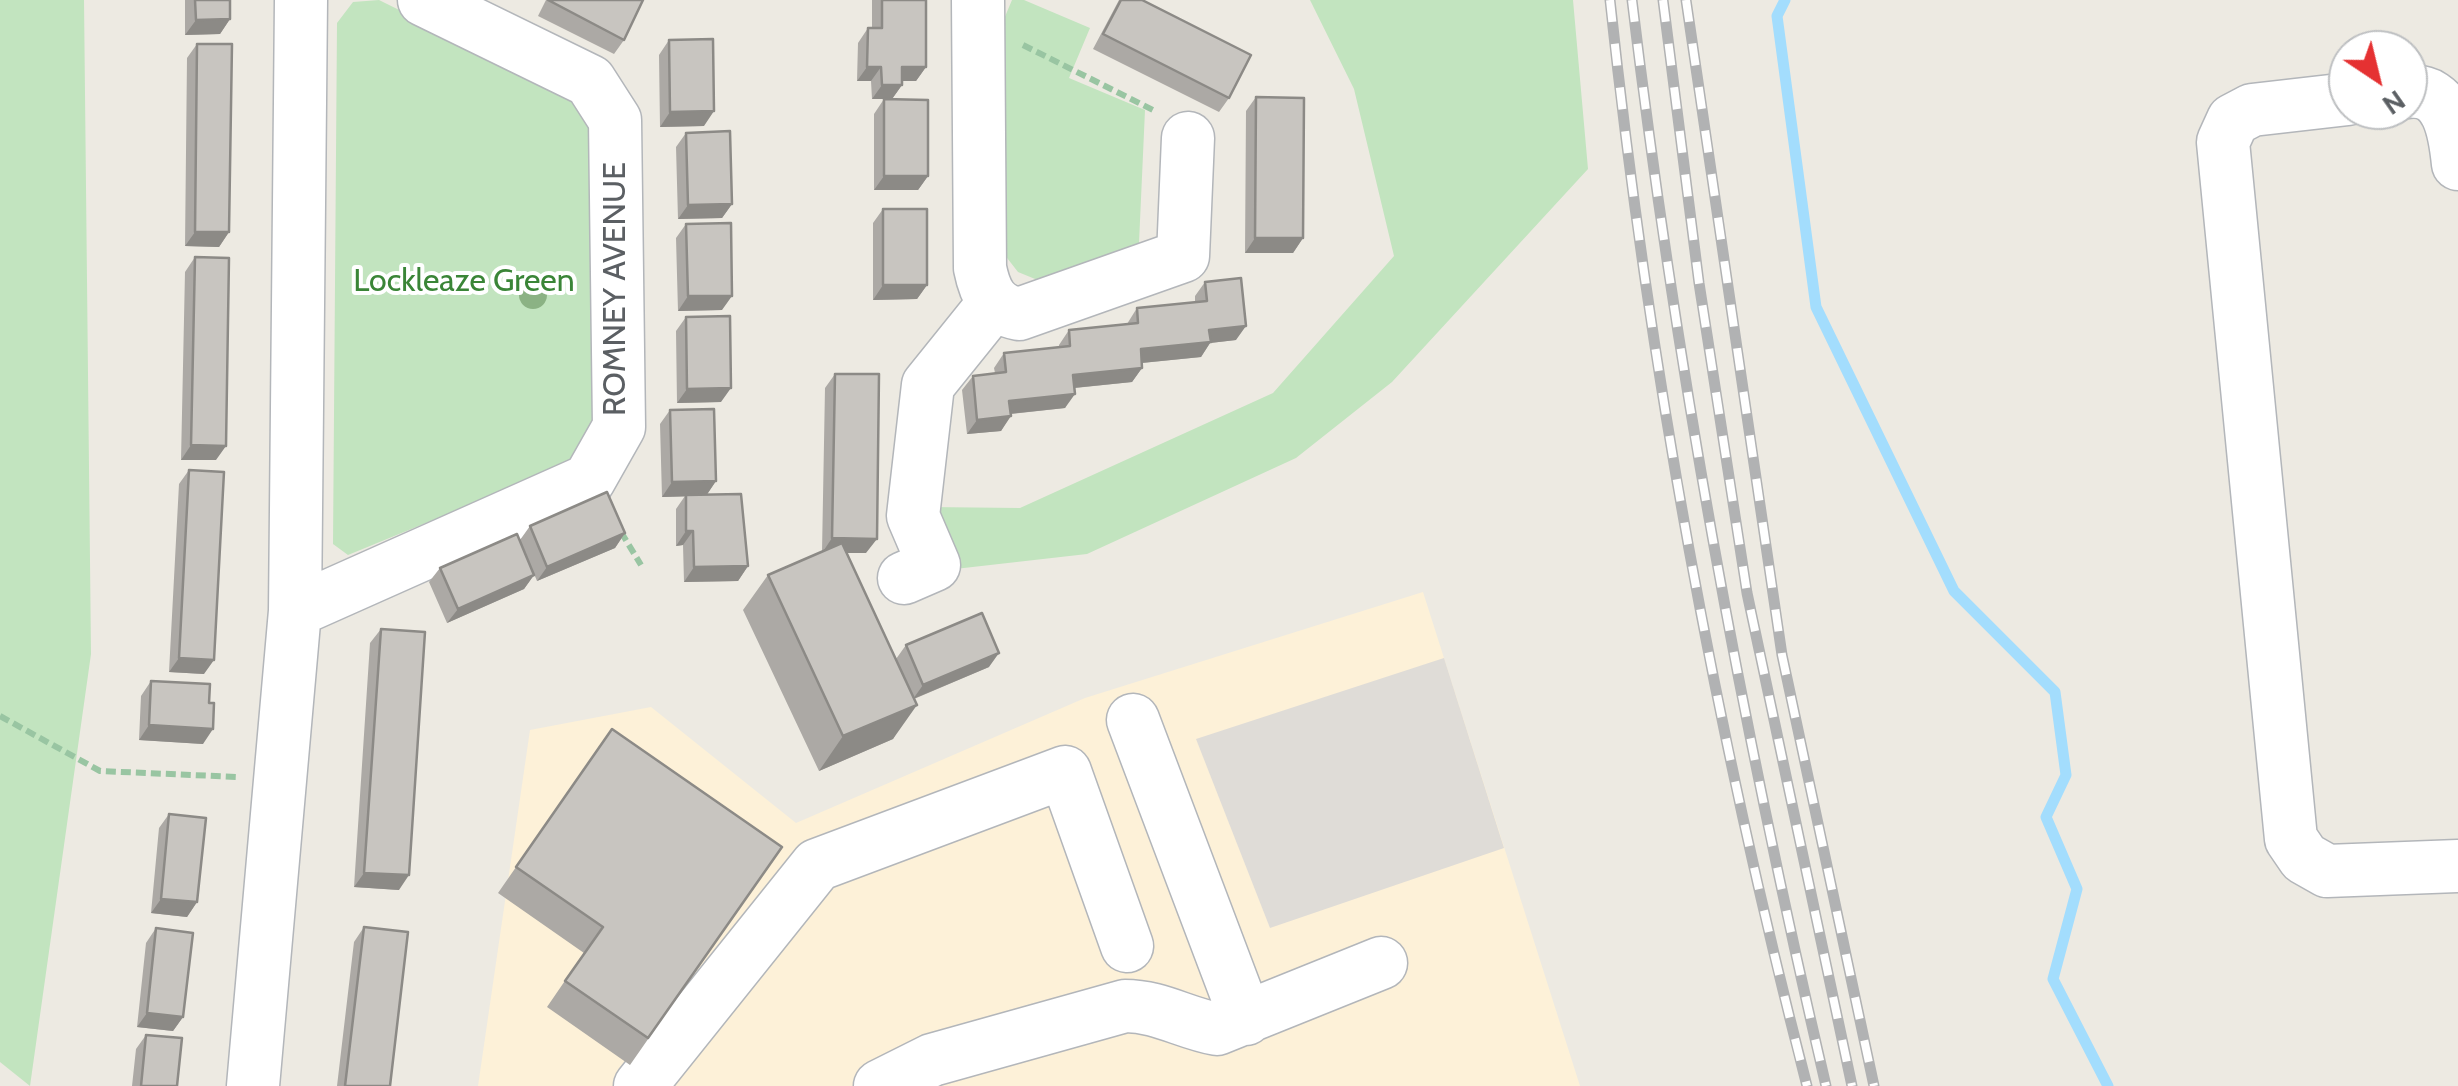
<!DOCTYPE html>
<style>
body{margin:0}
#map{position:relative;width:2458px;height:1086px;overflow:hidden;background:#edeae2;font-family:Cabin,sans-serif}
canvas{display:block}
.north{position:absolute;left:2328px;top:30px;width:100px;height:100px;box-sizing:border-box;background:#fff;border:2px solid #bdbfc1;border-radius:50%;rotate:145deg;font-size:28px;font-weight:700;line-height:40px;text-align:center;color:#5b5f63}
.north::after{content:'';display:block;margin:auto;width:35px;height:45px;background:#e53132;clip-path:polygon(50% 0,100% 100%,50% 72%,0 100%)}
</style>
<div id="map">
<canvas width="2458" height="1086"></canvas>
<div class="north">N</div>
</div>
<script>
const context = document.querySelector('canvas').getContext('2d');
context.lineJoin = 'round';
function paint(path, color) {
  context.fillStyle = color;
  context.fill(path, 'evenodd');
}
function strokePath(path, color, width, dash) {
  context.strokeStyle = color;
  context.lineWidth = width;
  context.lineCap = dash ? 'butt' : 'round';
  context.setLineDash(dash || []);
  context.stroke(path);
}
function write(font, color, halo, rows, align = 'center') {
  context.font = font + ' Cabin,sans-serif';
  context.lineWidth = 8;
  context.setLineDash([]);
  context.textBaseline = 'middle';
  context.strokeStyle = halo;
  context.fillStyle = color;
  for (const [text, x, y, turn = 0] of rows) {
    context.save();
    context.translate(x, y);
    context.rotate((+turn || 0) * Math.PI / 180);
    context.textAlign = isNaN(turn) ? turn : align;
    if (halo) context.strokeText(text, 0, 0);
    context.fillText(text, 0, 0);
    context.restore();
  }
}
const commercial = new Path2D(`
 M1423,592L1580,1086H478L530,730L651,707L796,823L1085,698Z`);
const industrial = new Path2D(`
 M1444,658L1504,848L1270,928L1196,739Z`);
const green = new Path2D(`
 M0,0H84L91,654L30,1086L0,1062Z
 M379,0L573,96L593,132L592,425L572,463L348,555L333,544L337,23L353,2Z
 M1012,0H1024L1090,28L1069,78L1145,110L1139,243L1040,281L1018,272L1004,254L993,45Z
 M1310,0H1573L1588,169L1392,382L1296,458L1087,554L955,569L928,507L1020,508L1273,393L1394,256L1354,89Z`);
const stream = new Path2D(`
 M1785,0L1777,16L1816,307L1954,591L2055,692L2066,775L2046,817L2077,889L2053,979L2108,1086`);
const path = new Path2D(`
 M1023,45L1155,111
 M621,532L641,565
 M0,716L100,771L238,777`);
const minor = new Path2D(`
 M978,0L980,268C985,293 993,309 1019,314L1183,256L1188,138
 M2408,92C2449,87 2455,134 2458,164
 M2348,99L2252,110L2233,120L2223,142L2291,839L2304,858L2327,871L2458,866
 M904,578L934,565L913,516L928,385L994,303
 M295,611L589,480L619,427L615,120L590,81L424,0
 M1133,720L1246,1019
 M253,1086L295,611L301,0
 M640,1086L817,865L1065,772L1127,946
 M880,1086L932,1060L1125,1006C1159,1006 1184,1023 1217,1029L1381,963`);
const rail = new Path2D(`
 M1610,0C1649,366 1715,730 1807,1086
 M1632,0C1676,366 1742,728 1826,1086
 M1663,0L1699,283L1747,593L1852,1086
 M1686,0L1782,655L1874,1086`);
const trees = [
 [533,295]
];
const wall = new Path2D(`
 M185,0H230V19L220,34L185,35Z
 M546,0H643L624,40L614,54L538,16Z
 M872,0H926V67L916,81H902V85L892,99L928,176L918,190H874V114L884,99H872L871,81H857L858,43L868,28H872Z
 M1119,0H1142L1229,98L1219,112L1093,49Z
 M669,40L704,126L660,127L659,55Z
 M197,44L229,232L219,247L185,246L187,58Z
 M1256,97L1303,238L1293,253H1245L1246,111Z
 M686,133L732,204L722,218L678,219L676,147Z
 M883,209L927,285L917,299L873,300V223Z
 M686,224L722,310L678,311L676,238Z
 M195,257L216,460H181L185,272Z
 M1205,282L1236,340L1210,343L1201,357L1142,363V368L1132,382L1075,388L1065,408L1011,414L1001,431L967,434L962,390L973,376L995,373L994,368L1004,353L1059,348V345L1069,330L1127,324L1137,308L1195,302V296Z
 M686,317L721,402L677,403L676,331Z
 M835,374L866,553H847L896,659L906,645L989,667L914,699L893,739L819,771L743,610L768,575L822,552L825,388Z
 M670,410L716,481L707,494L748,566L738,581L684,582L683,545L676,546V509L685,496L662,497L660,424Z
 M189,470L204,674L169,672L179,484Z
 M530,526L625,533L615,548L537,581L520,540Z
 M440,568L534,575L524,589L447,623L429,582Z
 M381,629L399,890L354,887L370,643Z
 M151,681L209,703L203,744L139,740L141,696Z
 M612,729L782,847L630,1065L547,1007L584,953L498,893Z
 M169,814L197,902L187,917L151,913L159,828Z
 M364,927L390,1086H337L354,942Z
 M156,928L183,1017L173,1031L137,1027L146,943Z
 M146,1035L177,1086H132L136,1049Z`);
const shadedWall = new Path2D(`
 M230,19L220,34L185,35L196,20Z
 M867,67H881L871,81H857Z
 M902,67H926L916,81H892Z
 M882,85H902L892,99H872Z
 M714,111L704,126L660,127L670,112Z
 M884,176H928L918,190H874Z
 M732,204L722,218L678,219L688,205Z
 M195,232H229L219,247L185,246Z
 M1255,238H1303L1293,253H1245Z
 M883,285H927L917,299L873,300Z
 M688,296H732L722,310L678,311Z
 M1246,326L1236,340L1210,343L1201,357L1131,364L1141,349L1209,330Z
 M1142,368L1132,382L1063,389L1073,375Z
 M731,388L721,402L677,403L687,389Z
 M1075,394L1065,408L999,415L1009,401Z
 M1011,416L1001,431L967,434L977,420Z
 M191,445L226,446L216,460H181Z
 M716,481L706,496L662,497L672,482Z
 M686,531H693L683,545L676,546Z
 M625,533L615,548L537,581L547,567Z
 M832,538L877,539L866,553H822Z
 M748,566L738,581L684,582L694,567Z
 M534,575L524,589L447,623L458,609Z
 M999,653L989,667L913,699L923,685Z
 M179,658L214,660L204,674L169,672Z
 M917,705L893,739L819,771L843,736Z
 M149,725L213,729L203,744L139,740Z
 M364,873L409,875L399,890L354,887Z
 M161,899L197,902L187,917L151,913Z
 M147,1013L183,1017L173,1031L137,1027Z`);
const building = new Path2D(`
 M195,0H230V19L196,20Z
 M548,0H643L624,40Z
 M882,0H926V67H902V85H882L881,67H867L868,28H882Z
 M1121,0H1142L1251,55L1229,98L1103,34Z
 M713,39L714,111L670,112L669,40Z
 M197,44H232L229,232H195Z
 M1256,97L1304,98L1303,238H1255Z
 M884,99L928,100V176H884Z
 M730,131L732,204L688,205L686,133Z
 M883,209H927V285H883Z
 M731,223L732,296H688L686,224Z
 M195,257L229,258L226,446L191,445Z
 M1241,278L1246,326L1209,330L1211,342L1141,349L1142,368L1073,375L1075,394L1009,401L1011,416L977,420L973,376L1006,372L1004,353L1070,346L1069,330L1138,323L1137,308L1207,301L1205,282Z
 M730,316L731,388L687,389L686,317Z
 M835,374H879L877,539L832,538Z
 M714,409L716,481L672,482L670,410Z
 M189,470L224,472L214,660L179,658Z
 M607,492L625,533L547,567L530,526Z
 M741,494L748,566L694,567L693,531H686V495Z
 M517,534L534,575L458,609L440,568Z
 M842,543L917,705L843,736L768,575Z
 M982,613L999,653L923,685L906,645Z
 M381,629L425,632L409,875L364,873Z
 M151,681L210,684L209,703H214L213,729L149,725Z
 M612,729L782,847L648,1038L565,981L603,927L516,867Z
 M169,814L206,818L197,902L161,899Z
 M364,927L408,932L390,1086H345Z
 M156,928L193,933L183,1017L147,1013Z
 M146,1035L182,1038L177,1086H141Z`);
const parkNames = [
 ["Lockleaze Green",464,282]
];
const streetNames = [
 ["ROMNEY AVENUE",616,289,-90]
];
paint(commercial, '#fdf1d8');
paint(industrial, '#dfdcd7');
paint(green, '#c2e4bf');
strokePath(stream, '#a3ddfd', 11);
strokePath(minor, '#b3b6ba', 55);
strokePath(path, '#99c5a2', 6, [10, 5]);
strokePath(minor, '#fff', 52);
strokePath(rail, '#b1b2b3', 11);
strokePath(rail, '#fff', 8, [22]);
context.fillStyle = '#8bb284';
for (const [x, y] of trees) {
  context.beginPath();
  context.arc(x, y, 14, 0, 2 * Math.PI);
  context.fill();
}
paint(wall, '#aca9a5');
paint(shadedWall, '#8c8a86');
paint(building, '#c8c5c0');
strokePath(building, '#8c8a86', 2.5);
write('32px', '#3a8537', '#fff', parkNames);
write('32px', '#5b5f63', '#fff', streetNames);
</script>
